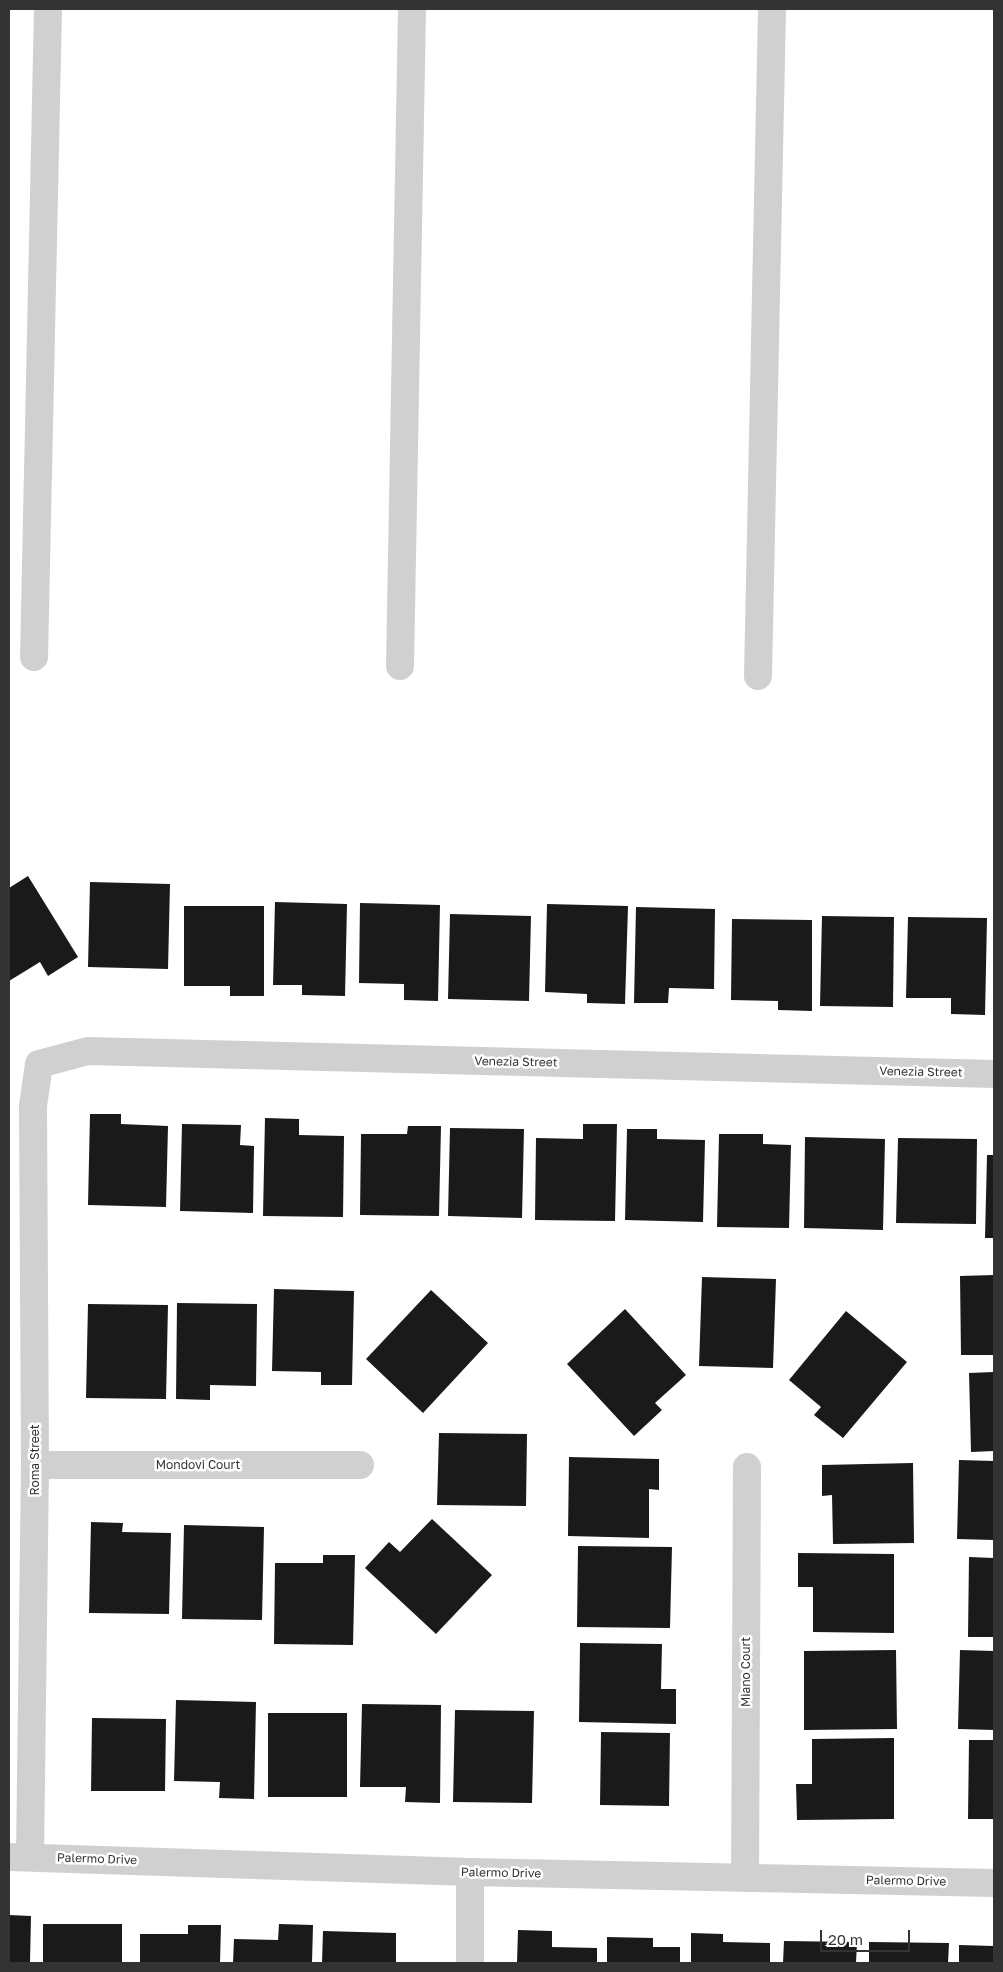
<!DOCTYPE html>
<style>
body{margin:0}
#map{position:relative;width:1003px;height:1972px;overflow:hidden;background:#fff;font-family:"Golos Text",sans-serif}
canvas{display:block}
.frame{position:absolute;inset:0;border:10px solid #333;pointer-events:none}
.scale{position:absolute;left:820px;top:1930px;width:90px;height:22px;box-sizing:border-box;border:2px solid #333;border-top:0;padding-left:6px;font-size:15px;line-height:18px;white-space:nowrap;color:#333;-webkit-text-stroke:4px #fff;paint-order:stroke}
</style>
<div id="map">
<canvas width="1003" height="1972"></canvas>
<div class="frame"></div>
<div class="scale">20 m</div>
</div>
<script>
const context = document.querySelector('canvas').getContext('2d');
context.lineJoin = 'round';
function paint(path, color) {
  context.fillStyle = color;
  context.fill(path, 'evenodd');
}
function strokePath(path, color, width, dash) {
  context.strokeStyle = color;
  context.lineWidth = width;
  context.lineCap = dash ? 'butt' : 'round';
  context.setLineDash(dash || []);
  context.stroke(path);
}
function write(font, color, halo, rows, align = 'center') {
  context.font = font + ' "Golos Text",sans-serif';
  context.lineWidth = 5;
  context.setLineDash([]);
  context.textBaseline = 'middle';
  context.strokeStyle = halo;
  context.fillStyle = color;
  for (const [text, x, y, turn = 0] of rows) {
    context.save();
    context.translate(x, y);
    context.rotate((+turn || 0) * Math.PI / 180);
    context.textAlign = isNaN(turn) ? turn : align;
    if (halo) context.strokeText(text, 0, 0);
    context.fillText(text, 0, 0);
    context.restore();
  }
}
const building = new Path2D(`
 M28,876L78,957L48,976L40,962L9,981V888Z
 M90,882L170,884L168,969L88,967Z
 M275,902L347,904L345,996L302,995V985H273Z
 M360,903L440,905L438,1001L404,1000V984L359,983Z
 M547,904L628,906L625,1004L587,1003V994L545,992Z
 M184,906H264V996H230V986H184Z
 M636,907L715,909L714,989L669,988L668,1003H634Z
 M450,914L531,916L529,1001L448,999Z
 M822,916L894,917L893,1007L820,1006Z
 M908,917L987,918L985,1015L951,1014V998H906Z
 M732,919L812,920V1011L778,1010V1001L731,1000Z
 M90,1114H121V1124L168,1126L166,1207L88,1205Z
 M265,1118L299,1119V1135L344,1136L343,1217L263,1216Z
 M182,1124L241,1125L240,1145L254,1146L253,1213L180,1211Z
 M583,1124H617L615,1221L535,1220L536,1138L583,1139Z
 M408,1126H441L439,1216L360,1215L361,1134H407Z
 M450,1128L524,1129L522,1218L448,1216Z
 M627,1129H657V1139L705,1140L703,1222L625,1220Z
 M719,1134H763V1144L791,1145L789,1228L717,1227Z
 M805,1137L885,1139L883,1230L804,1228Z
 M898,1138L977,1139L976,1224L896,1223Z
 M987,1155H994V1238H985Z
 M994,1275V1355H961L960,1276Z
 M702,1277L776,1279L773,1368L699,1366Z
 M274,1289L354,1291L352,1385H321V1372L272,1371Z
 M431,1290L488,1343L423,1413L366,1359Z
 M177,1303L257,1304L256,1386L210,1385V1400L176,1399Z
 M88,1304L168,1305L166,1399L86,1398Z
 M625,1309L686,1375L655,1403L662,1410L634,1436L567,1364Z
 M846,1311L907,1362L843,1438L814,1415L821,1407L789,1380Z
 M994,1372V1451L971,1452L969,1373Z
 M439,1433L527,1434L526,1506L437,1505Z
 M569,1457L659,1459V1490L649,1489V1538L568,1536Z
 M959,1460L994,1461V1540L957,1539Z
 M913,1463L914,1543L833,1544L832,1495L822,1496V1465Z
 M432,1519L492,1575L436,1634L365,1568L389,1542L400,1552Z
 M91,1522L123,1523L122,1532L171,1533L169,1614L89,1613Z
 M184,1525L264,1527L262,1620L182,1619Z
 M578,1546L672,1547L670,1628L577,1627Z
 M798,1553L894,1554V1633L813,1632V1587H798Z
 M323,1555H355L353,1645L274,1644L275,1563H323Z
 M969,1557L994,1558V1637H968Z
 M580,1643L662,1644L661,1689H676V1724L579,1722Z
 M896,1650L897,1729L804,1730V1651Z
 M960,1650L994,1651V1730L958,1729Z
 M176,1700L256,1702L254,1799L219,1798L220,1782L174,1781Z
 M362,1704L441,1705L440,1803L405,1802L406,1787H360Z
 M455,1710L534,1711L532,1803L453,1802Z
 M268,1713H347V1797H268Z
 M92,1718L166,1719L165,1791H91Z
 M601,1732L670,1733L669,1806L600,1805Z
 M894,1738V1819L797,1820L796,1784H812V1739Z
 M969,1740H994V1819H968Z
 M9,1915L31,1916L30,1963H9Z
 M43,1924H122V1963H43Z
 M279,1924L313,1925L312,1963H233L234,1939L278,1940Z
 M188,1925H221L220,1963H140V1934H188Z
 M518,1930L552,1931V1947L597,1948V1963H517Z
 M323,1931L396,1933V1963H322Z
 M691,1933L723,1934V1942L770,1943V1963H691Z
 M607,1937L653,1938V1947H680V1963H607Z
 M784,1941L857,1942L856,1963H783Z
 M869,1942L949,1943L948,1963H869Z
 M959,1945L994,1946V1963H959Z`);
const minor = new Path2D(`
 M34,657L48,9
 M400,666L412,9
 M758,676L772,9
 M35,1465H360
 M9,1857L470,1872L994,1883
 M30,1857L35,1465L33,1106L39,1064L88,1051L994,1074
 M745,1878L747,1467
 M470,1963V1872`);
const streetNames = [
 ["Venezia Street",516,1062,1],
 ["Venezia Street",921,1072,1],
 ["Roma Street",35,1460,-90],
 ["Mondovi Court",198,1465],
 ["Miano Court",746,1672,-90],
 ["Palermo Drive",97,1859,2],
 ["Palermo Drive",501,1873,1],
 ["Palermo Drive",906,1881,1]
];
paint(building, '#1a1a1a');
strokePath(minor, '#d0d0d0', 28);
write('12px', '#333', '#fff', streetNames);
</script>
